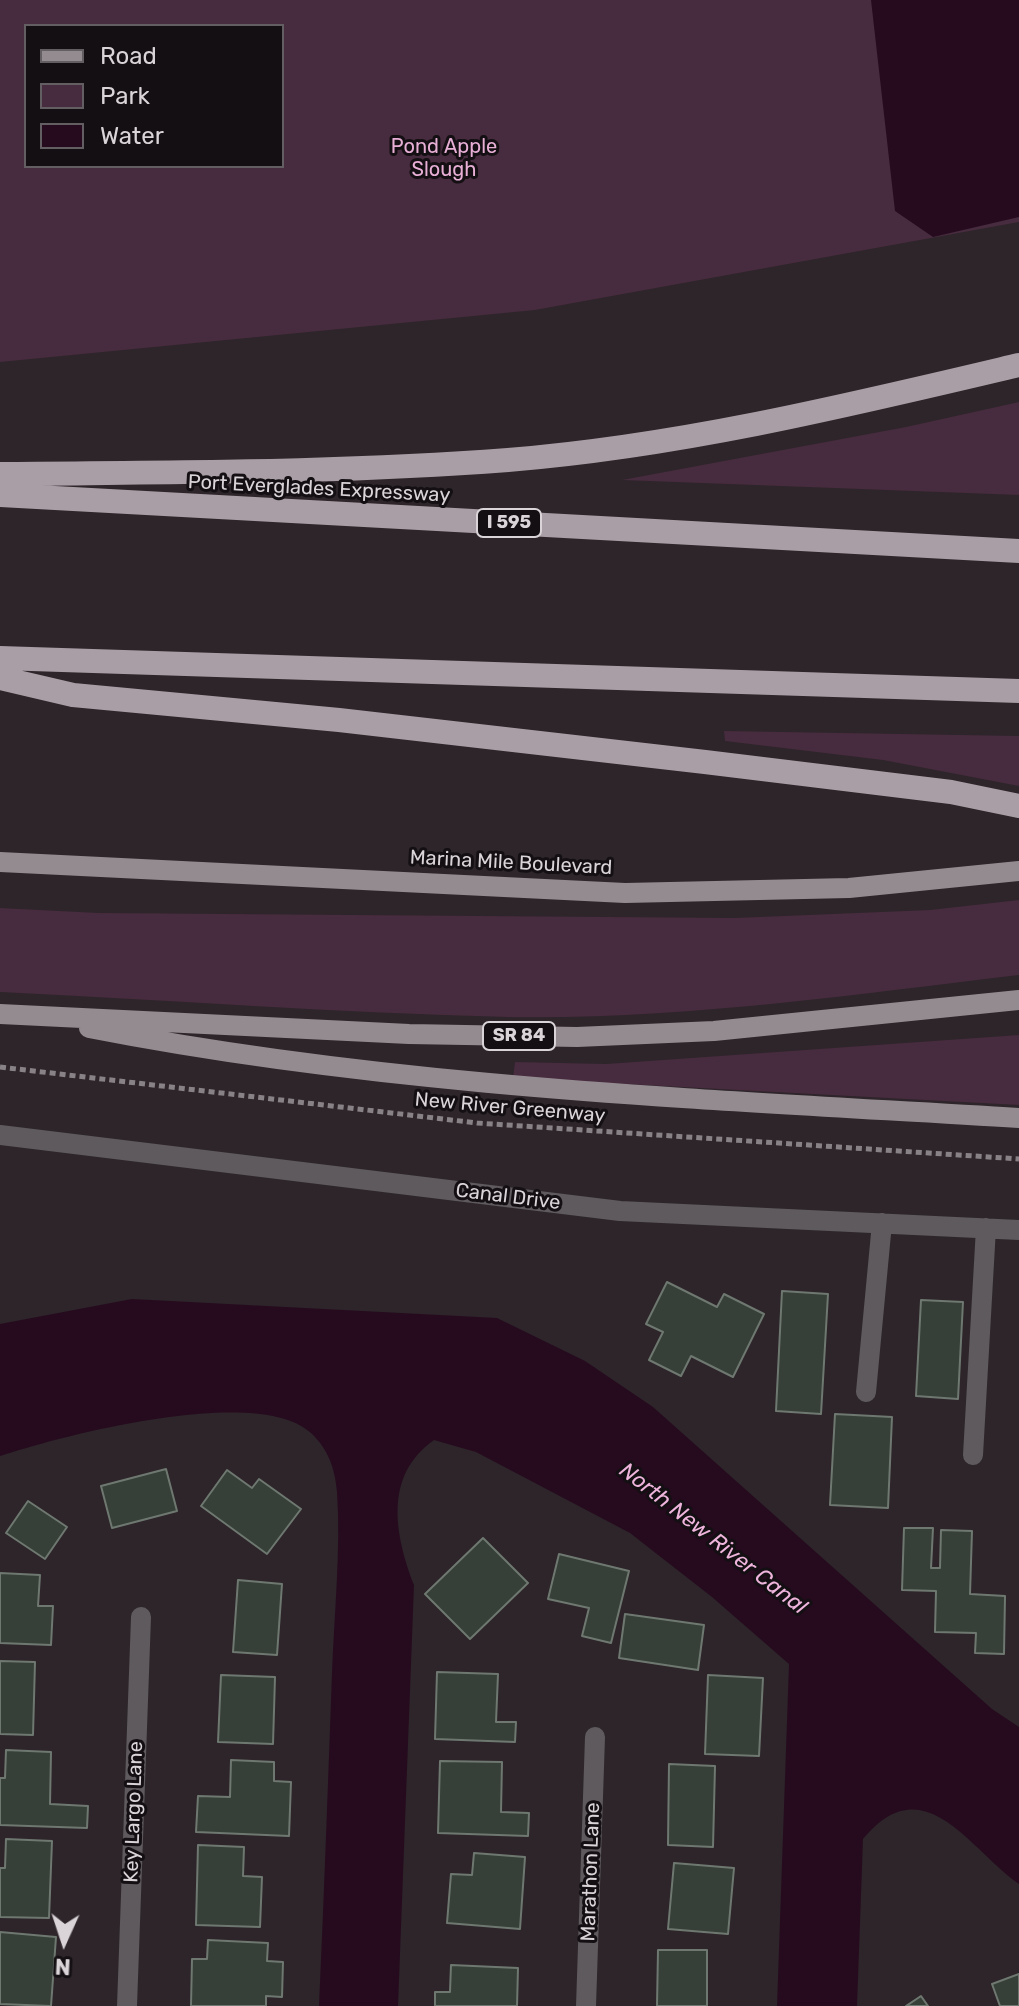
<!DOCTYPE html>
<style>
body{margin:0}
#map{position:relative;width:1019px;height:2006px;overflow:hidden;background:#2d252a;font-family:Rubik,sans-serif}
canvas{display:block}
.legend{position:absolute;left:24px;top:24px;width:260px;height:144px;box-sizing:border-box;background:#130f12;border:2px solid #635e61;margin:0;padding:10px 14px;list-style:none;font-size:24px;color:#dad4d8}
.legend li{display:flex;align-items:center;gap:16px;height:40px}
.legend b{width:40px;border:2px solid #635e61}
.north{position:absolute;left:24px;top:1902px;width:80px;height:80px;-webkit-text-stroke:6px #130f12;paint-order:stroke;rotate:183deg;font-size:22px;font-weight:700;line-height:32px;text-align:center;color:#dad4d8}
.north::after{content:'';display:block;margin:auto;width:28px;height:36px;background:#dad4d8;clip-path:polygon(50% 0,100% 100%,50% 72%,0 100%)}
</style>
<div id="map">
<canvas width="1019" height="2006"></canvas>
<ul class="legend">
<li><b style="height:10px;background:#948b91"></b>Road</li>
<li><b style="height:22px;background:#472b3e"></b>Park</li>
<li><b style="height:22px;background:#260b1f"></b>Water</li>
</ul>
<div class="north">N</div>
</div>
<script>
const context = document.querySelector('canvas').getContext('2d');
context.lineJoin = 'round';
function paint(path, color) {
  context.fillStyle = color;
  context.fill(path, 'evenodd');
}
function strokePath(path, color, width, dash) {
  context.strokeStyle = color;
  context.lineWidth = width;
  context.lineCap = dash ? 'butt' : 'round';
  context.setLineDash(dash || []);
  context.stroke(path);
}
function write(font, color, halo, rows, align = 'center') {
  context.font = font + ' Rubik,sans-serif';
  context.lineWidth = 6;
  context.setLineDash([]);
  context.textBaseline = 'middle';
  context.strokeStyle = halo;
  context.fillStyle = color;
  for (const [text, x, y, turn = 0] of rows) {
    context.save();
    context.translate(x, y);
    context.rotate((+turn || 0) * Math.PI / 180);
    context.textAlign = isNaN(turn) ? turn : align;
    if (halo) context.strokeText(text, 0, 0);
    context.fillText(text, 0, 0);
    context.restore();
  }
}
const green = new Path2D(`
 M0,0H1019V222L535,310L0,362ZM26,26H282V166H26Z
 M1019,402V495L622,480L906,427Z
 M724,731L1019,736V786L883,760L725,741Z
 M1019,900V975C850,995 678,1020 507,1017C338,1013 169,1000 0,992V908L99,913L735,918L930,910Z
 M1019,1035V1105L513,1078L515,1062L606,1064Z`);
const water = new Path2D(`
 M871,0H1019V217L933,237L895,211Z
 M132,1299L497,1318L585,1361L653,1407L992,1709L1019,1727V1884C969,1849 924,1765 863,1839L857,2006H777L789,1664L712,1597L630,1533L476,1452L434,1440C383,1476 395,1535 414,1585L398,2006H319C324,1895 328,1784 332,1673C334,1614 341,1551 337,1492C335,1468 328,1449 311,1433C259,1384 63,1435 0,1456V1324Z`);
const building = new Path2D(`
 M667,1282L717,1307L724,1294L764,1314L733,1377L691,1356L681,1376L649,1360L663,1332L646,1324Z
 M782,1291L828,1294L821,1414L776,1411Z
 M921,1300L963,1302L958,1399L916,1396Z
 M835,1414L892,1417L888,1508L830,1505Z
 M166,1469L177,1511L112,1528L101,1486Z
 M227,1470L252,1488L259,1479L301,1509L267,1554L201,1506Z
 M28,1501L67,1527L45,1559L6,1533Z
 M904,1528H933L931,1568H940L941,1530L972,1531L970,1594L1005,1596L1004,1654L975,1653L976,1633L935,1632L936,1591L902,1590Z
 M483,1538L528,1583L470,1639L425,1594Z
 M559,1554L629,1571L611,1643L582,1636L589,1608L548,1599Z
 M0,1573L40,1575L38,1606H53L51,1645L0,1643Z
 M238,1580L282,1584L277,1655L233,1652Z
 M625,1614L704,1625L698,1670L619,1658Z
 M0,1661L35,1662L33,1735L0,1734Z
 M437,1672L498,1674L496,1722H516L515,1742L435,1739Z
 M221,1675L275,1677L273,1744L218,1742Z
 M708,1675L763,1678L759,1756L705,1754Z
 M6,1750L51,1752L50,1804L88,1806L87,1828L0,1825V1778H5Z
 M231,1760L274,1762V1781L291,1782L289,1836L196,1832L198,1796L230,1797Z
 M440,1761L502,1762L501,1812L529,1813L528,1836L438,1833Z
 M669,1764L715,1766L713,1847L668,1845Z
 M6,1839L52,1841L49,1918L0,1917V1868H5Z
 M198,1845L244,1847L243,1876L262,1877L260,1927L196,1925Z
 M474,1853L525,1857L520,1929L447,1923L451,1874L472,1875Z
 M674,1863L734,1868L728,1934L668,1929Z
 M0,1932L56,1937L51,2006L0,2004Z
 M208,1940L268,1943L267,1961L283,1962L282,1997L266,1996V2006H191L192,1959H207Z
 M658,1950H707V2006H657Z
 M451,1965L518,1968L517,2006H435V1992H450Z
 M1019,1974V2006H1000L992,1984Z
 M921,1996L928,2006H906Z`);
const path = new Path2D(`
 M0,1067L477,1123L1019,1159`);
const minor = new Path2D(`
 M0,1135L620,1211L1019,1230
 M866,1392L882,1223
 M973,1455L986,1228
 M127,2006L141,1617
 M586,2006L595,1737`);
const major = new Path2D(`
 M0,862L625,893L849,888L1019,871
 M0,1014L409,1034L577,1037L714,1031L1019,1000
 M89,1028C395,1088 708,1099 1019,1118`);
const highway = new Path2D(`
 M0,474C169,472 339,473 508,460C681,446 850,405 1019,365
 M0,495L1019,551
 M0,658L1019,691
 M0,678L73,695L339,720L705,762L951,792L1019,806`);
const shields = [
 [509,523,64],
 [519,1036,72]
];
const shieldNames = [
 ["I 595",509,523],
 ["SR 84",519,1036]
];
const parkNames = [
 ["Pond Apple",444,147],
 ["Slough",444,170]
];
const streetNames = [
 ["Port Everglades Expressway",319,489,3],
 ["Marina Mile Boulevard",511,863,3],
 ["New River Greenway",510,1108,5],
 ["Canal Drive",508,1197,7],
 ["Key Largo Lane",134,1812,-88],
 ["Marathon Lane",591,1872,-88]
];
const waterNames = [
 ["North New River Canal",713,1539,38]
];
paint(green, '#472b3e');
paint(water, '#260b1f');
paint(building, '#363f38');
strokePath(building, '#6e7870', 2);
strokePath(path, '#888185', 5, [6, 4]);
strokePath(minor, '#5e5a5d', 20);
strokePath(major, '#948b91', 20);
strokePath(highway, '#a99ea5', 24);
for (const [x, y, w] of shields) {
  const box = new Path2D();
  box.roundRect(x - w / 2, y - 14, w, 28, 6);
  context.fillStyle = '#130f12';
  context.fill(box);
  strokePath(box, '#dad4d8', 2);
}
write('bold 18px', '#dad4d8', null, shieldNames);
write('20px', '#e8afd6', '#130f12', parkNames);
write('20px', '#dad4d8', '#130f12', streetNames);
write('italic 22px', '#eeb4dc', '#130f12', waterNames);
</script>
